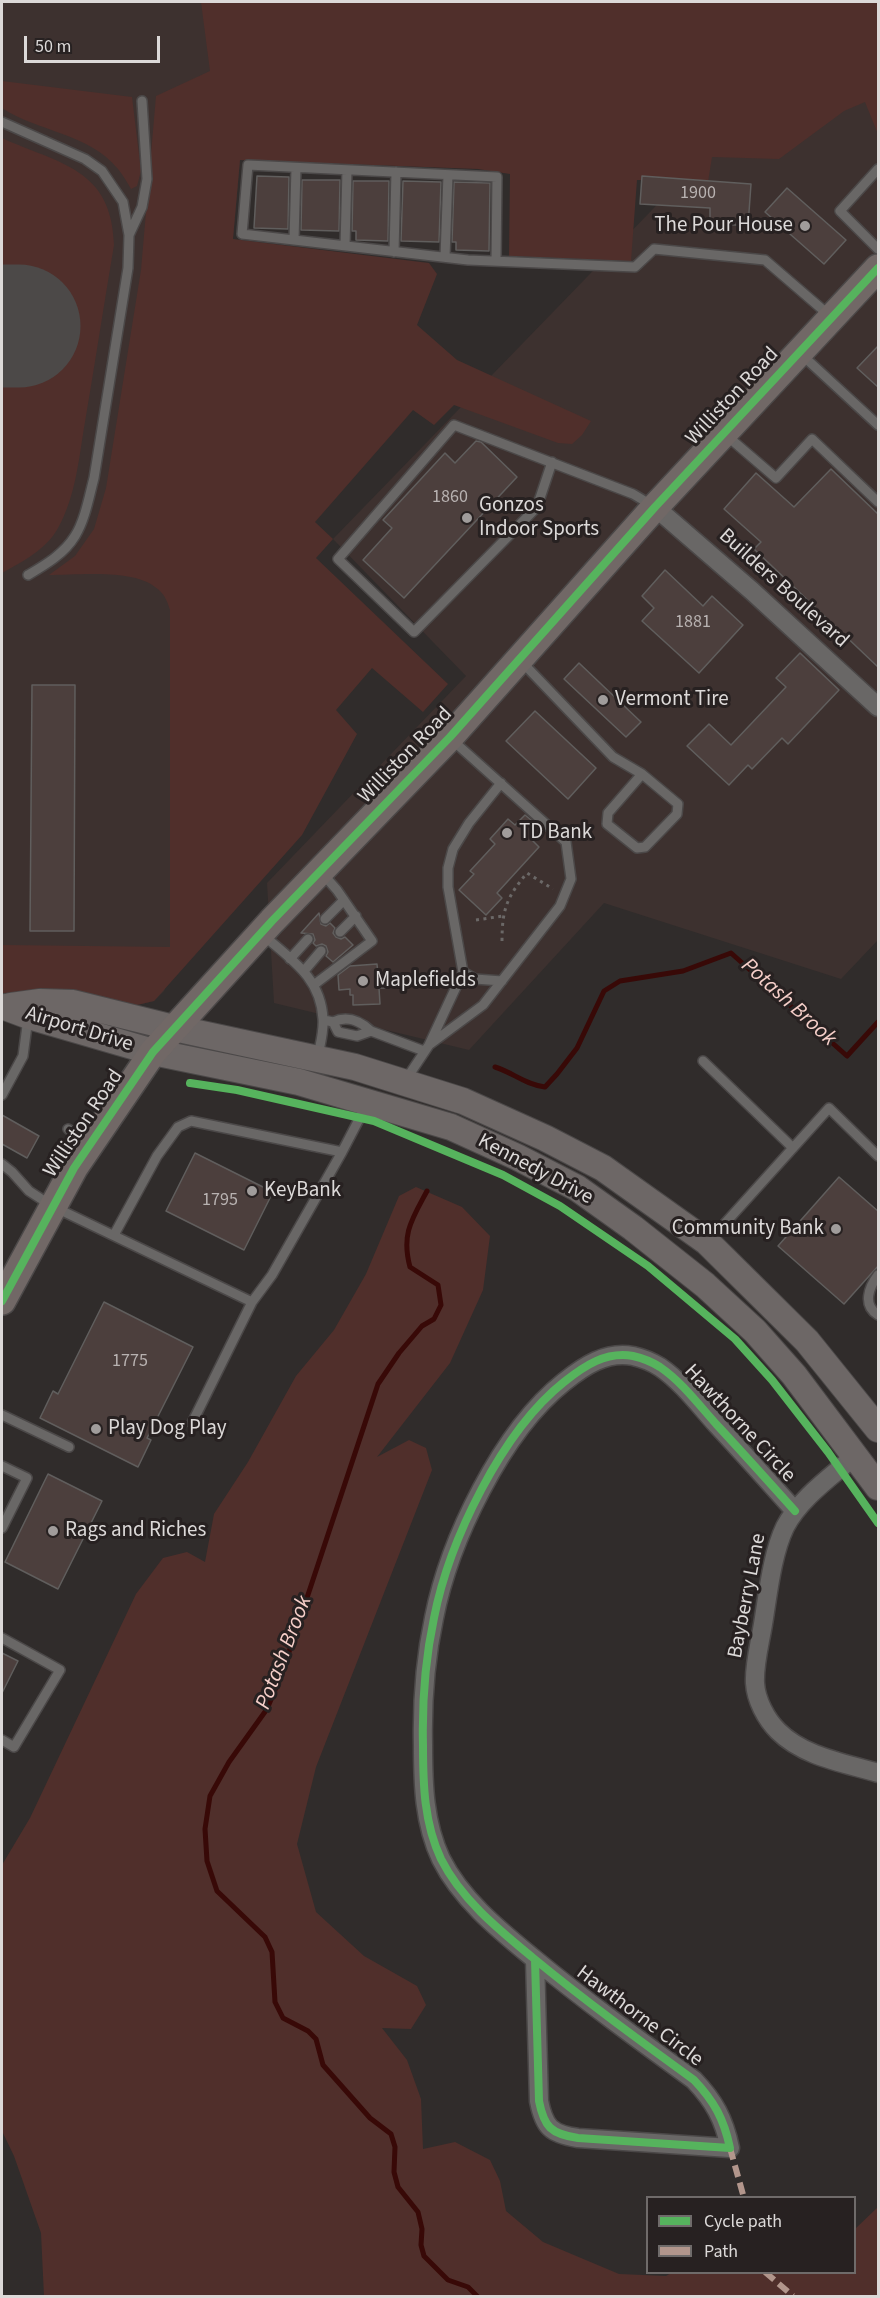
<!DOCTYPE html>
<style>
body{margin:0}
#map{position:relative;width:880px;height:2298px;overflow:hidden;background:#302c2b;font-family:"Source Sans 3",sans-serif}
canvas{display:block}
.frame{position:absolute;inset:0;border:3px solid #dcd9d8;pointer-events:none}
.legend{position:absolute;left:646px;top:2196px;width:210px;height:78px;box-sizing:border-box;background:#272121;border:2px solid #6f6b6a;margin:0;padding:8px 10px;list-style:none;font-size:18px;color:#dcd9d8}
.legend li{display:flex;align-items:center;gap:12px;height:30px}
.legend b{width:30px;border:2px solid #6f6b6a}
.scale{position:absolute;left:24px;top:36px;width:136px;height:27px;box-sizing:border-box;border:3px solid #dcd9d8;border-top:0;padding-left:8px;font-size:18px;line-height:21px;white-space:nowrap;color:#dcd9d8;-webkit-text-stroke:4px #272121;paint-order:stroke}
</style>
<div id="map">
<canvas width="880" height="2298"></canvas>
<div class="frame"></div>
<ul class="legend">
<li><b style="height:8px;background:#56b35d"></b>Cycle path</li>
<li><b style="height:8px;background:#b2968c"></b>Path</li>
</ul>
<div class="scale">50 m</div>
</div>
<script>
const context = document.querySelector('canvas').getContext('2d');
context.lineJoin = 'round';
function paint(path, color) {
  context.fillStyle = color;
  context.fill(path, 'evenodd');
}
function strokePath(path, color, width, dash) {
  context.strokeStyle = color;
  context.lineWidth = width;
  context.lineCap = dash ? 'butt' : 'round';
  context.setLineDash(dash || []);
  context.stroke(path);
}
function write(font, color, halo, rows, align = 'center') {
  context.font = font + ' "Source Sans 3",sans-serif';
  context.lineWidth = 6;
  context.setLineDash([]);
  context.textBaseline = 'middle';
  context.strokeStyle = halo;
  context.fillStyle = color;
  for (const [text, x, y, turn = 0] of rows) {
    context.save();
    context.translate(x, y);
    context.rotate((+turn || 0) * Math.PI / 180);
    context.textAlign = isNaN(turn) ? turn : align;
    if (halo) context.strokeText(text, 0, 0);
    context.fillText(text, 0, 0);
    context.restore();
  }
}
const built = new Path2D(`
 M2,2H366L240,160L206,538L229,843L164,991L154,1001L137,1005L2,996Z
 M878,2V940L841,979L604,903L469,1050L274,1003L267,883L466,676L333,539L682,179Z`);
const green = new Path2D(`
 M201,2H878V134L865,102L844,111L779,159L712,157L708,182L637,180L631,261L509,256L510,174L478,169L240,160L233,239L429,263L437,274L417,325L457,360L591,421L582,435L572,444L558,443L454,405L434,425L413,410L315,522L333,539L316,558L448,684L423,712L372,668L336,710L357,734L302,835L154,1001L137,1005L2,996V945L170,947V610C167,600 164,593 155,587C133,569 77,575 49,575L75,556L94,529L106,488L141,270L156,96L210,71Z
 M2,81L132,97L141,171L137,186L131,189C127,182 123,175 118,169C89,133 38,132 2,108Z
 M2,138C59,164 112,168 114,245C104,304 95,363 85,422C79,457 76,496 58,528C47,549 22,562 2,573V375H20L19,279L2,278Z
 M416,1187L462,1207L490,1236L483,1290L450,1363L377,1457L409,1440L426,1448L432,1470L316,1767L297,1844L316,1912L364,1956L417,1986L426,2005L411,2029L382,2028L407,2060L421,2099L423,2149L455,2142L490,2160L500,2181L506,2211L543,2242L619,2274L666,2276L673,2272H854L855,2229L878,2207V2296H44L41,2233L14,2156L2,2131V1865L30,1818L136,1594L163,1558L187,1552L205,1562L214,1514L248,1462L296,1376L334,1330L366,1274L399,1196Z`);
const stream = new Path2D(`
 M495,1067C514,1073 524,1084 545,1087L557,1074L577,1048L604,991L620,981L683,971L731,953L847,1056L878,1022
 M427,1191C412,1219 401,1234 410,1267L438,1285L441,1305L434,1319L422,1326L399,1353L378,1384L282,1673L267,1709L229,1762L210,1796L205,1829L207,1861L217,1891L265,1937L272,1952L275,2002L283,2018L308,2031L316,2039L323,2065L370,2118L391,2134L395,2147L394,2172L398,2187L418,2212L422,2229L421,2245L424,2256L448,2280L468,2287L477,2296`);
const runway = new Path2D(`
 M2,326H19`);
const building = new Path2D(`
 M257,176L289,177L288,229L254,228Z
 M642,176L751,184L748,226L710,223V208L640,204Z
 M302,180H340L339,231L301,230Z
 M353,181H389L388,241L356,240V231H352Z
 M403,181L441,182L439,242L401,241Z
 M454,182L490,183L489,251L456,250V242H452Z
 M787,188L846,240L824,264L765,212Z
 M879,345V388L857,368Z
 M476,441L481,442L517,477L404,598L363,560L392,528L383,520L445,453L455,463Z
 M831,469L879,515V668L754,549L761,542L724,509L756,473L794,507Z
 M665,570L703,606L712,596L743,625L699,673L642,621L654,608L642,596Z
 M800,653L839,690L788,744L782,738L752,769L748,765L729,785L687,746L709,724L731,745L786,687L776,678Z
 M579,663L641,722L626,737L564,679Z
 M32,685H75L74,931H30Z
 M535,711L596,768L568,799L506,741Z
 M525,815L542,829L532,840L539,847L497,893L502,898L486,915L459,890L474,874L470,871L495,844L490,839L508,819L515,825Z
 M319,913L321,924L326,926L330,923L335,928L333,933L336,937L341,939L345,937L353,945L333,962L326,956L328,952L326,946L322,944L316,946L313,943L315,940L313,934L301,933Z
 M377,964L378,975L387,974L388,988H379L380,1004L353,1005V995H350V989L339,990L338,975L350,966Z
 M2,1115L39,1136L27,1158L2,1144Z
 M195,1153L273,1192L244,1250L166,1211Z
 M839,1177L879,1212V1265L844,1304L778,1246Z
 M104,1302L193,1347L147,1438L151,1440L138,1467L40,1418L53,1391L58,1394Z
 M48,1474L102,1501L58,1589L5,1562Z
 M2,1653L18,1661L2,1693Z`);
const path = new Path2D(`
 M476,920L503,916
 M502,941C502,909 507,897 527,873L553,889`);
const service = new Path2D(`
 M2,122L85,159L102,171L123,202L129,235L128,268L94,478C89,497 85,520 75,536C64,554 45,565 28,575
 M878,169L840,211L878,249
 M129,235L142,207L147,179L142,101
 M294,240L296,168
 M345,246L347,170
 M394,252L396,172
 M445,257L448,175
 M496,261L497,177L248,165L242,234L468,260L635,267L654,249L765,260L830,316
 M801,354L878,425
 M726,435L776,478L812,439L878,502
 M552,462L537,507L414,632L338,559L454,425L633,494L653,506
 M521,661L613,757L642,774L678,804L677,814L645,847L637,848L607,824L608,813L642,774
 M325,919L344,900
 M340,932L356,916
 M263,935C292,960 321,978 323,1019C324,1031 320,1045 318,1056
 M290,959L308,939
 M304,971L321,951
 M463,972L475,979L502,981
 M315,984L372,941L337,890L322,873
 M324,1020L333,1022L338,1032L357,1036L371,1031L424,1051
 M333,1022C348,1015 360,1021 371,1031
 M429,1045L483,1005L560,906L571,879L566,842L450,738
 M703,1061L793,1148
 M405,1081L429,1045L463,972L448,887V868L453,849L469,823L501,783
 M2,1095L23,1056L28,1018
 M68,1129L88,1142
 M2,1164L12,1172L29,1191L52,1206L252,1302
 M114,1235L157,1156L178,1127L191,1121L342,1152L367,1104
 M709,1241L829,1108L878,1156
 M878,1275C869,1287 862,1305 878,1315
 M2,1415L69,1447
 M192,1423L252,1302L272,1275L342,1152
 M2,1466L27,1478L2,1528
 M2,1638L60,1670L14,1747L2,1740`);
const minor = new Path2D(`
 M655,507L752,591L878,707
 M856,1455C832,1476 800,1498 785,1527C772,1554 768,1594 763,1624C760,1643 754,1664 755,1683C756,1700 766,1719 778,1731C804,1757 845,1763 878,1773
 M535,1960L539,2101C544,2127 551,2134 578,2138L730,2148C724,2119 714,2101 694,2080C639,2040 584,2000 532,1957C498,1929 461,1899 441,1859C424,1823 423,1784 423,1745C422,1702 425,1660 434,1618C449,1541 502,1431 564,1382C584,1366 606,1351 633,1356C642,1358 652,1362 660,1367C682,1382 699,1405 717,1425C743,1453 769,1482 795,1511`);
const secondary = new Path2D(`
 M11,1006L40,1002L73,1003L174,1028L355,1067L463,1101L545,1138L603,1168L707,1242L807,1341L878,1429
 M5,1007L29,1016L153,1052L299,1082L451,1127L517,1157L577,1188L633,1228L705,1285L755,1331L794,1375L878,1487`);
const primary = new Path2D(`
 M2,1301L74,1168L153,1052L272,921L450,737L655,507L878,268`);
const quiet = new Path2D(`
 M730,2148L744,2198
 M765,2272L793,2296`);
const cycleway = new Path2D(`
 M190,1083L237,1090L374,1121L503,1175L560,1206L648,1266L735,1339L772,1380L828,1452L878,1523
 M2,1301L74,1168L153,1052L272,921L450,737L655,507L878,268
 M535,1960L539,2101C544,2127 551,2134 578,2138L730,2148C724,2119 714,2101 694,2080C639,2040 584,2000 532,1957C498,1929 461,1899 441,1859C424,1823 423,1784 423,1745C422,1702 425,1660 434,1618C449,1541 502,1431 564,1382C584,1366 606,1351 633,1356C642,1358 652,1362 660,1367C682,1382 699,1405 717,1425C743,1453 769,1482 795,1511`);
const markers = [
 [805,226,6,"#a09c9b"],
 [467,518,6,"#a09c9b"],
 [603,700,6,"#a09c9b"],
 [507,833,6,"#a09c9b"],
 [363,981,6,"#a09c9b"],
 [252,1191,6,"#a09c9b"],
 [836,1229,6,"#a09c9b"],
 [96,1429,6,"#a09c9b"],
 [53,1531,6,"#a09c9b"]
];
const numberNames = [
 ["1900",698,194],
 ["1860",450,498],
 ["1881",693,623],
 ["1795",220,1201],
 ["1775",130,1362]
];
const poiNames = [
 ["The Pour House",793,226,"right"],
 ["Gonzos",479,506],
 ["Indoor Sports",479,530],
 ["Vermont Tire",615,700],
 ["TD Bank",519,833],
 ["Maplefields",375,981],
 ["KeyBank",264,1191],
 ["Community Bank",824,1229,"right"],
 ["Play Dog Play",108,1429],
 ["Rags and Riches",65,1531]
];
const streetNames = [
 ["Williston Road",733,397,-47],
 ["Builders Boulevard",783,589,42],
 ["Williston Road",406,756,-46],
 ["Airport Drive",79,1030,17],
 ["Williston Road",84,1124,-56],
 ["Kennedy Drive",535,1170,28],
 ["Hawthorne Circle",739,1424,47],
 ["Bayberry Lane",748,1596,-79],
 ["Hawthorne Circle",639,2017,37]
];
const waterNames = [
 ["Potash Brook",788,1003,42],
 ["Potash Brook",285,1653,-69]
];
paint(built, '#3d312f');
paint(green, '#502f2b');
strokePath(stream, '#380907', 5);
strokePath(runway, '#4c4948', 123);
paint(building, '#4c3f3d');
strokePath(building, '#605e5d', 1.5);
strokePath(service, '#4b4848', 12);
strokePath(minor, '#4b4848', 21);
strokePath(secondary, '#4b4848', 28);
strokePath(primary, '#4b4848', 30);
strokePath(path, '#6b6867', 3, [3, 4.5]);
strokePath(service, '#696766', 9);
strokePath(minor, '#696766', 18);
strokePath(secondary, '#6d6766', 26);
strokePath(primary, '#716866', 27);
strokePath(quiet, '#b2968c', 6, [12, 6]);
strokePath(cycleway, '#56b35d', 8);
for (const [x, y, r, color] of markers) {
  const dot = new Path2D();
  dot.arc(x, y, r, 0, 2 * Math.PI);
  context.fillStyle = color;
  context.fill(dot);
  strokePath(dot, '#272121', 2);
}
write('18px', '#b8b2b1', null, numberNames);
write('21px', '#dcd9d8', '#272121', poiNames, 'left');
write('21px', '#dcd9d8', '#272121', streetNames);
write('italic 22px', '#f6cfc9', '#272121', waterNames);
</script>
